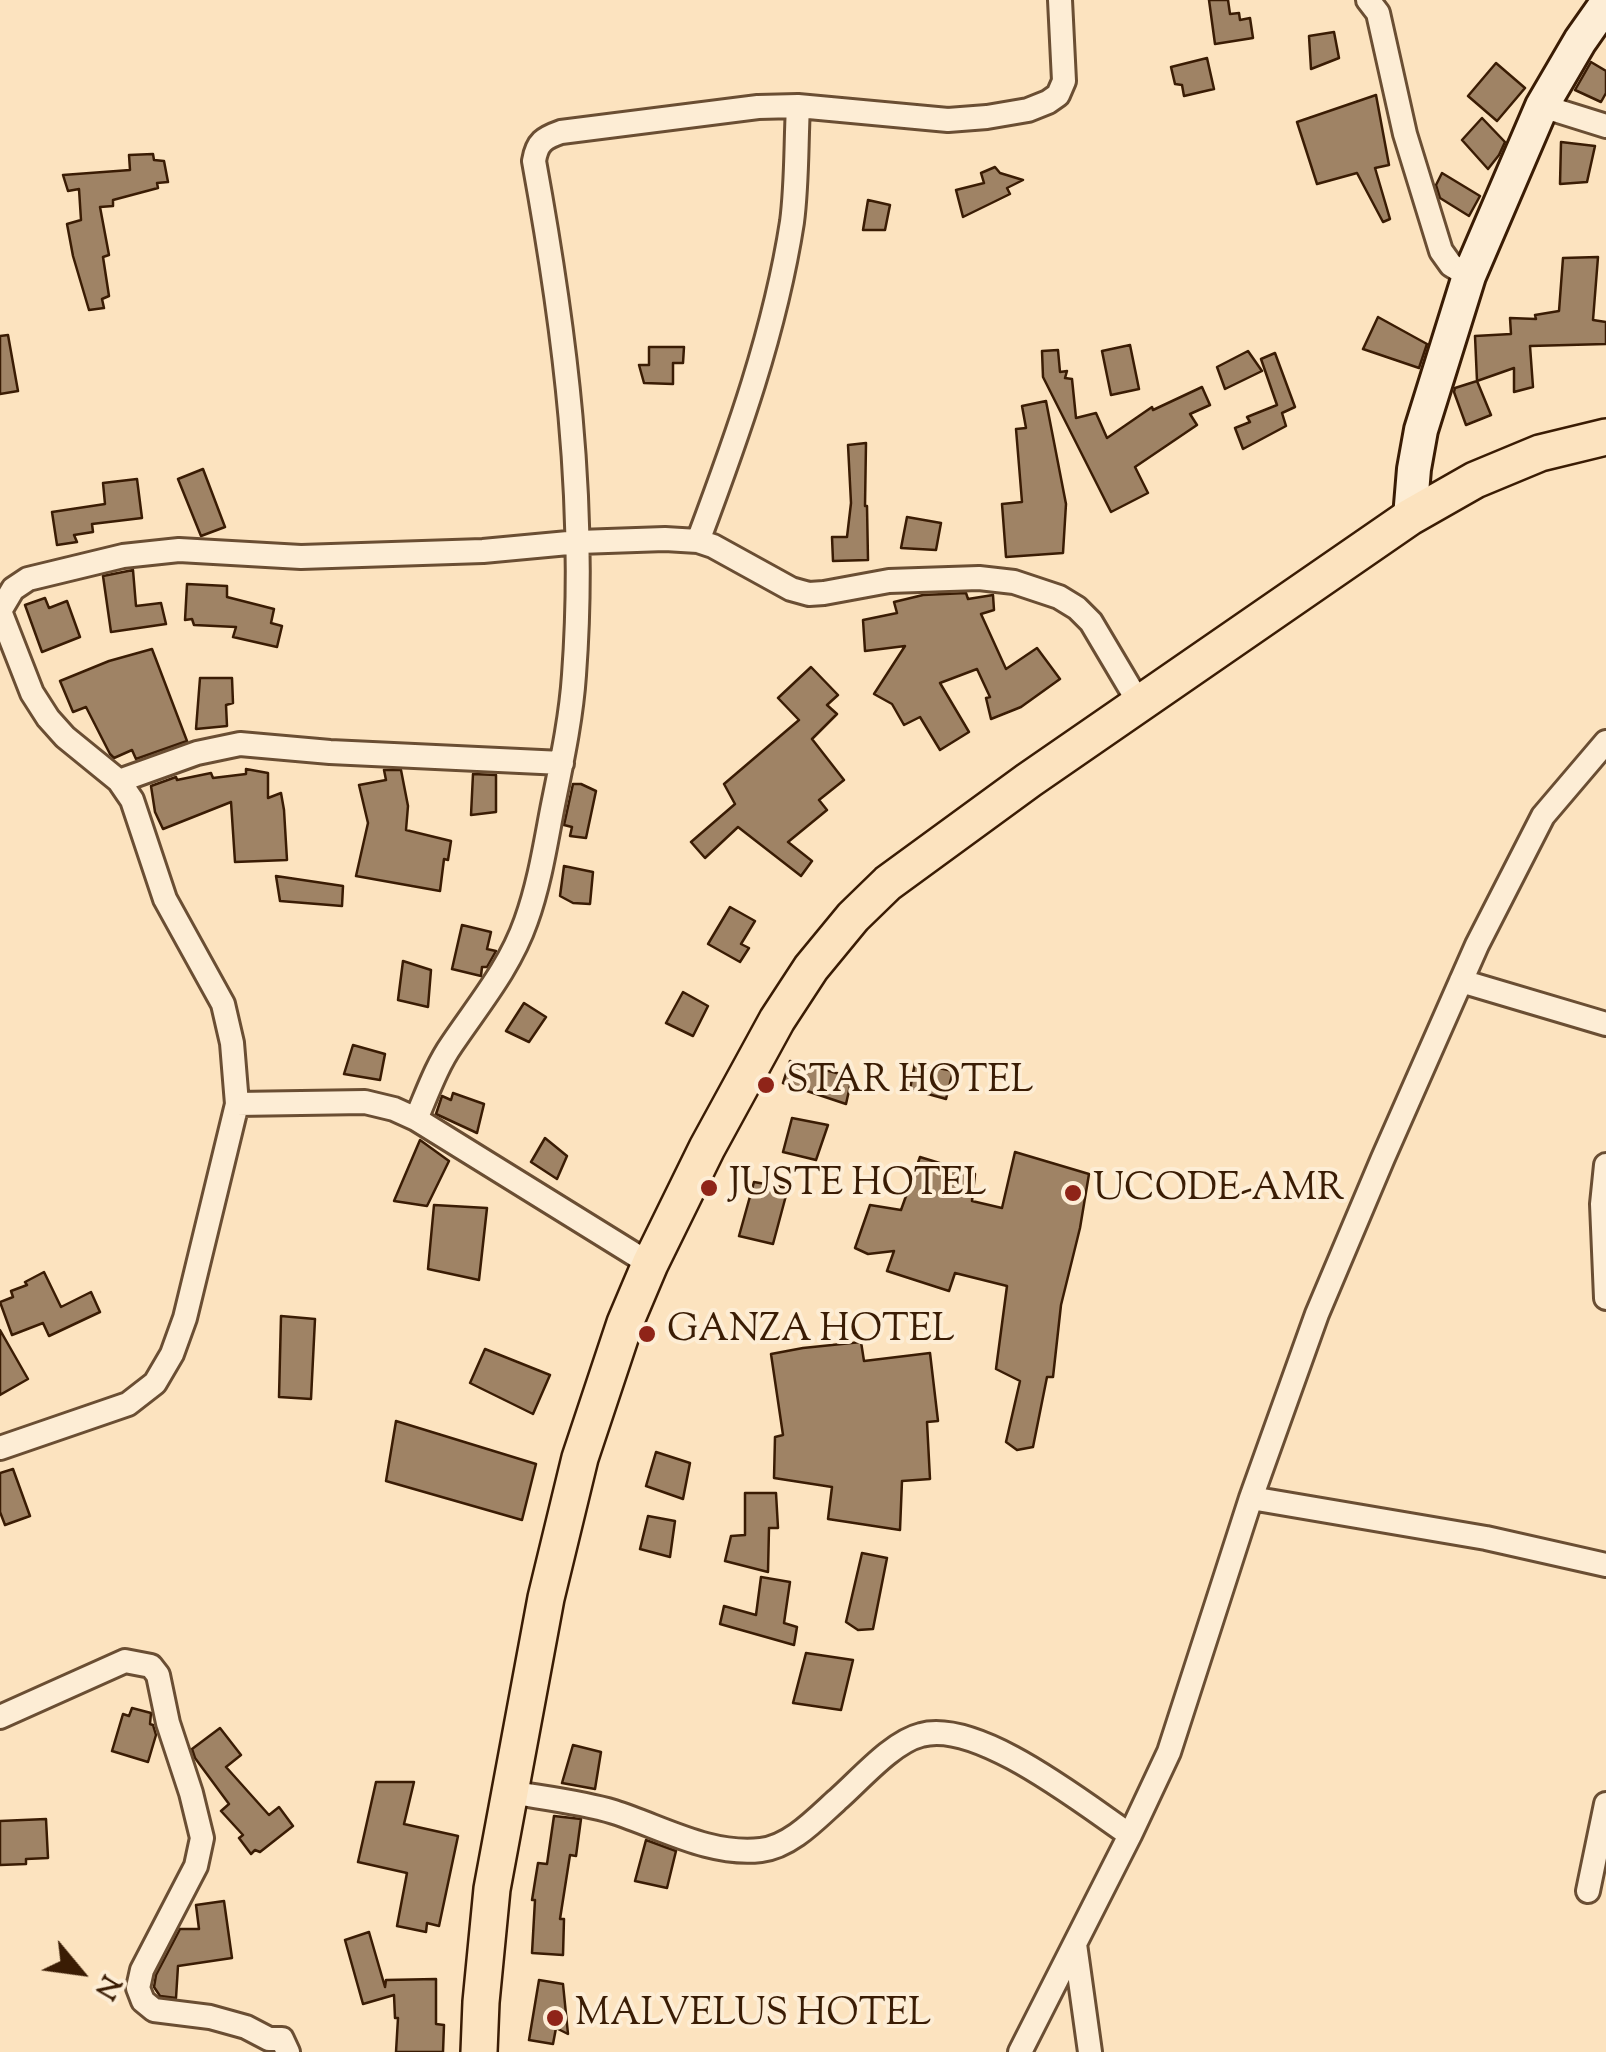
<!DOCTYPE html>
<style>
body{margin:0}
#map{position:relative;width:1606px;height:2052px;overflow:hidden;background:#fce3bf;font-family:"Sorts Mill Goudy",serif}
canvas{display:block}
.north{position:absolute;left:30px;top:1922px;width:100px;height:100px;-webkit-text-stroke:8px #fdedd5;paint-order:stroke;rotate:119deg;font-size:28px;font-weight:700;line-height:40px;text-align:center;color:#3a1c04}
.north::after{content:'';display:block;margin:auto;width:35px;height:45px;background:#3a1c04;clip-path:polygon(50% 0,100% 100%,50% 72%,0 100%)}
</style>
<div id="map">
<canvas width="1606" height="2052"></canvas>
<div class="north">N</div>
</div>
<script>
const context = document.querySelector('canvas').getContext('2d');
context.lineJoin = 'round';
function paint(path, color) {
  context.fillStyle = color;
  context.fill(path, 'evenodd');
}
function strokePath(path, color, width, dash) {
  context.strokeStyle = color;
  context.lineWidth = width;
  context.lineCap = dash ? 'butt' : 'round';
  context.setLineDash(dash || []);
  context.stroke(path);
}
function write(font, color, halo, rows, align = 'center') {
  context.font = font + ' "Sorts Mill Goudy",serif';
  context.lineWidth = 8;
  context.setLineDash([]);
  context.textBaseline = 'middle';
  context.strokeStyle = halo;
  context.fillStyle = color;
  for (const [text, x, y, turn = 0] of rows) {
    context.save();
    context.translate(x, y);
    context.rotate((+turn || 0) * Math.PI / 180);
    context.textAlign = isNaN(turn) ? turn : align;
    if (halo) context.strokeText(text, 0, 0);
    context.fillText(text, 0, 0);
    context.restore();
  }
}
const building = new Path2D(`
 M1209,0H1228L1230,14L1239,13L1240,20L1250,18L1253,38L1215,44Z
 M1334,32L1339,58L1311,69L1309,36Z
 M1207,58L1214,89L1184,96L1182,85L1175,84L1171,67Z
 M1591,62L1606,71V93L1601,102L1575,90Z
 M1496,63L1525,88L1497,121L1468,96Z
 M1376,95L1389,165L1375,168L1390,219L1383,222L1357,173L1317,184L1297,122Z
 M1482,118L1505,142L1499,155L1488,169L1462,140Z
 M1561,142L1595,146L1587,182L1560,184Z
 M153,154L154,160L164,161L168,182L157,183L158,188L113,200V206L100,207L109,255L103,257L109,296L102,299L104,308L89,310L73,256L67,224L81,220L79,189L68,191L63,175L130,170L129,155Z
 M995,167L1000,173L1023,180L1007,188L1010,194L963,217L956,190L984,183L981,173Z
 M1442,173L1480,196L1469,216L1440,198L1436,185Z
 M868,200L890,205L885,230H863Z
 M1598,257L1593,320L1606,322V344L1530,346L1533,387L1514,392V368L1477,381L1475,336L1511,334L1510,318L1536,319L1535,315L1559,311L1563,258Z
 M1378,317L1427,344L1419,368L1363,349Z
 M8,335L18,391L0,394V336Z
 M1130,345L1139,389L1111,395L1102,351Z
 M649,347H684L683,363H673V384L644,383L639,365H649Z
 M1058,350L1060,372L1067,371L1065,378L1072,379L1076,418L1096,413L1107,438L1152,407L1153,410L1202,387L1210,405L1190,414L1197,425L1135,467L1148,493L1111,512L1043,377L1042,351Z
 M1248,351L1262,371L1225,389L1217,367Z
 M1275,353L1295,407L1282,413L1286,426L1243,449L1235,428L1250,422L1247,417L1277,405L1261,359Z
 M1477,381L1491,415L1466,425L1454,392L1455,388Z
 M1046,401L1066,504L1063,553L1006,557L1002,504L1022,502L1016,429L1026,428L1022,406Z
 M866,443L865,506H867L868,560L833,561L832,537H847L851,503L848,445Z
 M203,469L225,527L201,536L178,479Z
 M137,479L142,518L92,524L93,532L74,535L77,542L57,545L52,512L105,504L103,483Z
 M907,517L941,523L936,550L901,548Z
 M133,570L136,606L161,603L166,624L111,632L103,576Z
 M187,584L227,586V597L274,609L271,623L282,626L277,647L233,637L236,627L194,625L192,619L185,620Z
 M966,593L968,599L993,595L994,610L981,614L1006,669L1037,648L1060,679L1021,707L991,719L986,698L990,697L977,669L940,683L969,732L940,750L920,717L904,725L892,704L874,694L905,646L865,651L863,620L897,613L894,602L923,595Z
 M45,598L49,608L67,601L80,637L42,652L25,605Z
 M152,649L187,741L136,759L132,750L114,758L110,754L86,707L73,712L60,681L109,661Z
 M811,667L838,695L827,705L837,714L812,739L844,780L819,800L827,810L788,842L812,861L801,876L738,827L705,858L691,842L735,804L724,784L799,720L778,698Z
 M200,678H232L233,703L226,705L227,726L196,729Z
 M246,769L268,773V798L281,793L284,810L287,860L235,862L231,802L163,829L155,812L151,786L176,777L177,780L211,773L213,778L246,774Z
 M384,770H401L408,806L406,830L451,841L448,860L444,859L440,891L356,876L368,823L359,785L386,780Z
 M473,774L496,775V812L471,815Z
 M573,784H581L596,791L586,838L570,836L572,827L564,825Z
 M564,866L593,872L590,904L573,903L560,896Z
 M276,876L343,886L342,906L280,901Z
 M730,907L755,921L741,944L749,948L740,962L708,944Z
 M462,925L491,932L487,949L496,951L487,967H482L481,976L452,969Z
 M403,961L431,970L428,1007L398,1000Z
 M683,992L708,1006L693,1036L666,1023Z
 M524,1003L546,1017L529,1042L506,1031Z
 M353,1045L385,1054L380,1080L344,1074Z
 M790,1061L852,1077L846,1104L783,1083Z
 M915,1063L953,1071L946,1099L910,1089Z
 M453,1093L484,1104L477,1133L436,1114L442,1096L451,1100Z
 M792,1118L828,1125L816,1160L783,1152Z
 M545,1138L567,1156L557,1179L531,1162Z
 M420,1140L449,1161L427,1206L394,1201Z
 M1015,1152L1089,1174L1080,1228L1061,1305L1053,1377H1047L1033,1447L1017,1450L1006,1442L1020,1381L996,1369L1007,1286L955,1273L949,1291L887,1271L894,1251L868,1254L855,1248L870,1205L901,1210L920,1157L975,1174L972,1201L1002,1208Z
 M754,1182L788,1188L773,1244L739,1236Z
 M434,1205L487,1208L479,1280L428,1269Z
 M44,1272L61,1307L91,1292L100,1312L49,1336L43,1323L12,1335L0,1302L13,1297L11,1291L27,1285L25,1282Z
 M281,1316L315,1319L311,1399L279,1397Z
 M0,1330L28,1379L0,1395Z
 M861,1342L864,1361L930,1353L938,1421L927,1422L930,1479L902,1481L900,1530L828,1519L832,1487L774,1478L775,1437L783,1435L771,1354L803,1348Z
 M485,1349L550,1375L533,1414L470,1383Z
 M396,1421L536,1464L522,1520L386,1481Z
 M656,1452L690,1463L683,1499L646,1486Z
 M13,1469L30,1516L5,1525L0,1512V1473Z
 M745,1493H776L778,1528H769L768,1572L725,1561L731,1536L745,1535Z
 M648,1516L675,1521L670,1557L640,1549Z
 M862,1553L887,1558L873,1629L858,1630L846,1622Z
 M761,1577L790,1582L784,1623L797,1627L794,1645L720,1624L724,1606L756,1615Z
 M806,1653L853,1660L841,1710L793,1703Z
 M132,1708L151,1713L150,1724L153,1725L156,1735L148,1762L112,1751L123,1714L129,1716Z
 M220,1728L241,1755L226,1767L269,1815L279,1807L293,1826L260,1852L255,1850L251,1854L239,1838L243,1835L221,1811L229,1804L195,1758L192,1749Z
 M573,1745L601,1752L595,1789L562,1783Z
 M376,1782H414L404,1824L458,1836L439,1926L427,1923L426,1932L397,1926L407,1873L358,1862Z
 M554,1816L581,1819L576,1856L570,1855L560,1919H564L563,1955L532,1953L535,1900H532L538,1863L547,1864Z
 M46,1819L48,1858L26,1859V1864L0,1865V1821Z
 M646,1840L676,1851L667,1888L635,1881Z
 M224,1901L232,1958L178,1966L176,1998L160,1996L154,1987L156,1975L180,1929H199L196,1905Z
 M369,1932L385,1987L386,1980L436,1979V2024L444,2025L443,2052H396L398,2018H395L394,1995L363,2004L345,1940Z
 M539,1980L563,1984L568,2034L556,2028L553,2044L529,2040Z`);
const street = new Path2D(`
 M1368,0L1378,13L1405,134L1441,251L1451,265L1469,276
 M1542,106L1606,126
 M698,541C737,437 775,332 792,222C797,184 796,144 798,106
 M119,781L197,753L240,744L330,752L562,763
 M1461,981L1606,1024
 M237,1104L232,1043L223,1004L165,899L132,800L119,781L65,737L48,718L32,693L0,611L13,589L28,579L123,556L179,550L301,557L483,551L579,542L665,539L698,541L713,546L791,589L809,594L824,593L889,581L979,578L1014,582L1059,597L1077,608L1091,622L1139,703
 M416,1119C427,1094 436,1067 452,1044C479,1004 510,967 526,921C539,885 545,847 552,810C561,765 571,720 574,675C587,501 565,331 534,161C537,142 544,138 561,132L758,107L798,106L948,120L987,117L1028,110L1048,102L1058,95L1064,81L1060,0
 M1606,1165L1602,1204L1606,1298
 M0,1448L128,1404L155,1383L172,1354L185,1318L237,1104L365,1102L394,1109L416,1119L650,1264
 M1251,1498L1486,1538L1606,1565
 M0,1717L125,1661L151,1666L158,1675L168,1723L191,1793L202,1838L196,1866L142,1970L138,1988L143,2001L154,2010L210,2017L246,2027L269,2039H282L288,2052
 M509,1792C544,1798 581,1802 614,1812C661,1827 710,1856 761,1850C790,1847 816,1819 837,1800C859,1781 892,1742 921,1735C978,1719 1084,1804 1130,1835
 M1588,1891L1606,1804
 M1075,1944L1090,2052
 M1020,2052L1130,1835L1169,1752L1251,1498L1317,1314L1383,1158L1477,945L1543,816L1606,742`);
const secondary = new Path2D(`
 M1410,517L1414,469L1421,430L1469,276L1542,106L1580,41L1606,4`);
const primary = new Path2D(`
 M479,2052L481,2002L492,1889L546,1598L580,1458L625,1323L650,1264L707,1148L777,1020L811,968L853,917L888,883L1029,780L1410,517L1475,480L1540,453L1606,437`);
const markers = [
 [766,1085,10,"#8f2418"],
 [709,1188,10,"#8f2418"],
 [1073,1193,10,"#8f2418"],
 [647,1334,10,"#8f2418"],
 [555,2018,10,"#8f2418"]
];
const poiNames = [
 ["STAR HOTEL",786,1085],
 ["JUSTE HOTEL",729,1188],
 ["UCODE-AMR",1093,1193],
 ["GANZA HOTEL",667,1334],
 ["MALVELUS HOTEL",575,2018]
];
paint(building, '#9f8365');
strokePath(building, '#3a1c04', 2.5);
strokePath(street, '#6a4e33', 28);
strokePath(secondary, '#3a1c04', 38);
strokePath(primary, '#3a1c04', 40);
strokePath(street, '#fdedd5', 22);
strokePath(secondary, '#fdedd5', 32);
strokePath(primary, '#fce3bf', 35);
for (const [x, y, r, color] of markers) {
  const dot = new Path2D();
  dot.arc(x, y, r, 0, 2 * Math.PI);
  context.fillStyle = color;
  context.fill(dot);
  strokePath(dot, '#fdedd5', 4);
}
write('38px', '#3a1c04', '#fdedd5', poiNames, 'left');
</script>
